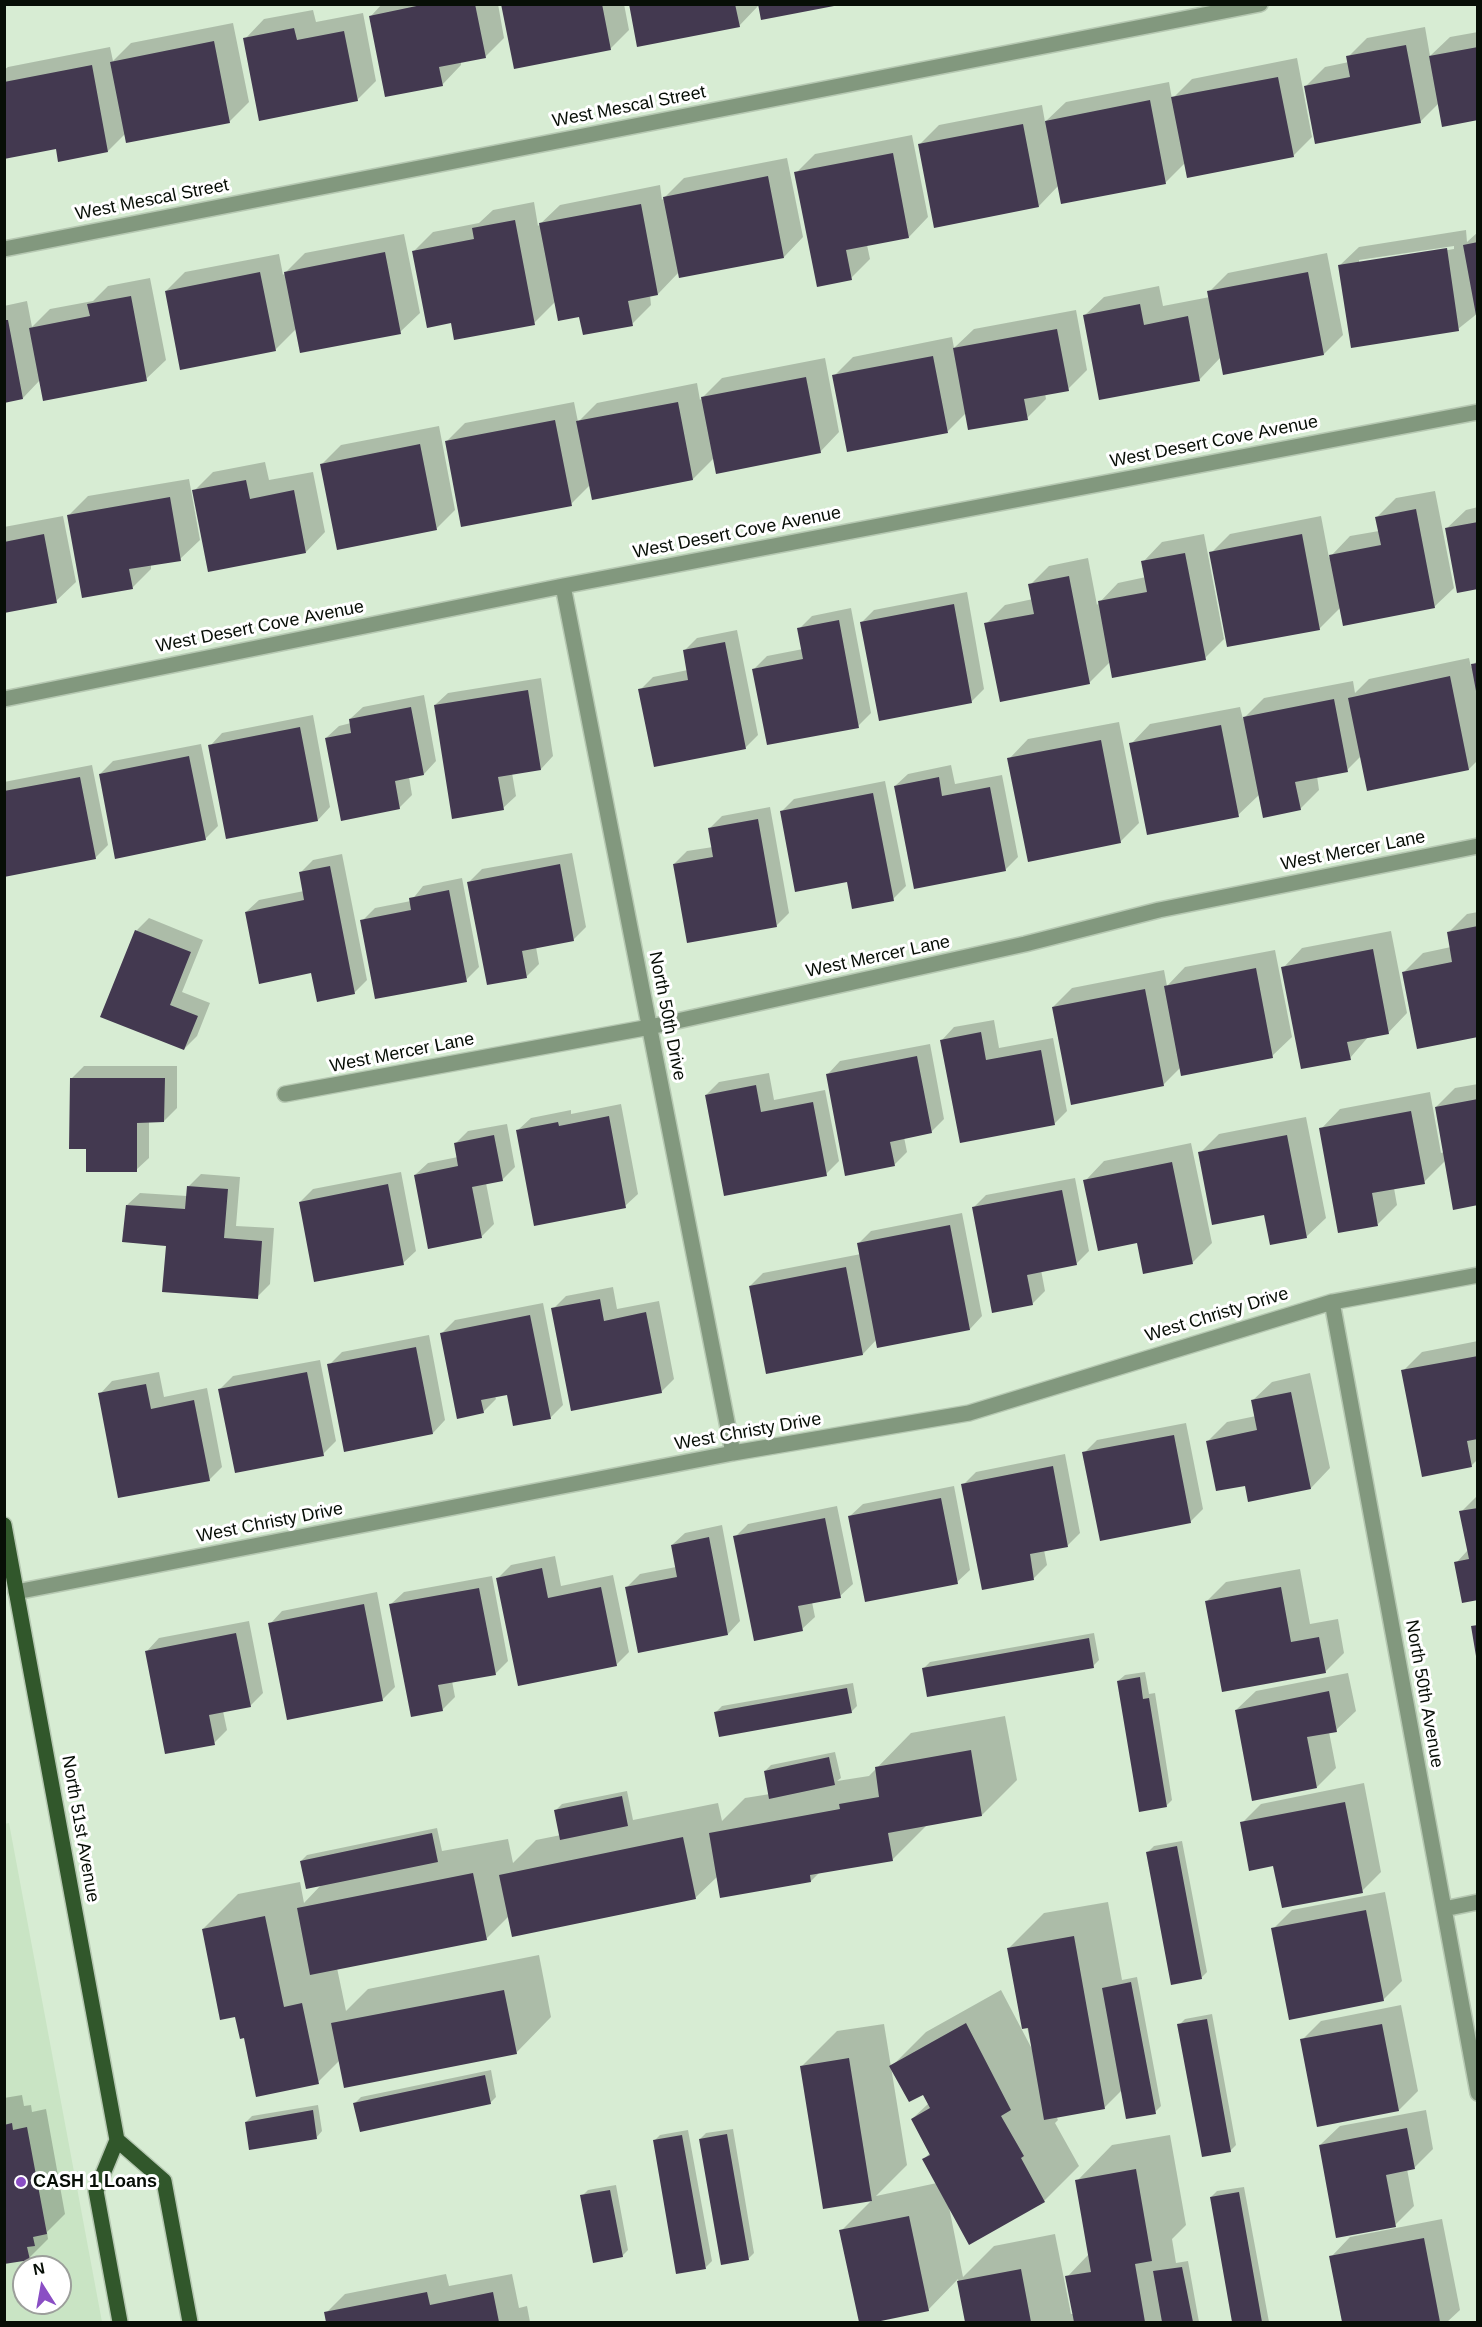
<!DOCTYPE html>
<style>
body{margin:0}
#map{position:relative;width:1482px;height:2327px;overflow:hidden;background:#d7ecd3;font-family:Helvetica,sans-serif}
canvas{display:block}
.frame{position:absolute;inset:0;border:6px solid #070e06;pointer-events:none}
.north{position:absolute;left:12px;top:2255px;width:60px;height:60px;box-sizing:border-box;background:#fff;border:2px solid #9c9f9b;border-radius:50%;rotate:349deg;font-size:16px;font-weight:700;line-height:24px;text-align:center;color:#070e06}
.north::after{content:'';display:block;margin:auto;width:21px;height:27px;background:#8a4ec4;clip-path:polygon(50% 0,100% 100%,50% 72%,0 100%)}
</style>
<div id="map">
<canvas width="1482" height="2327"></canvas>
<div class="frame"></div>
<div class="north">N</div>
</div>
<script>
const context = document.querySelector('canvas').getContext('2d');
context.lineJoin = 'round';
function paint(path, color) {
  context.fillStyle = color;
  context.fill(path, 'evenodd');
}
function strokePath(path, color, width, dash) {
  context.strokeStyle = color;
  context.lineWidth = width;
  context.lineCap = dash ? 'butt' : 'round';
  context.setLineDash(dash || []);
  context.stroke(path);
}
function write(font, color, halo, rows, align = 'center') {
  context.font = font + ' Helvetica,sans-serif';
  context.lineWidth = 6;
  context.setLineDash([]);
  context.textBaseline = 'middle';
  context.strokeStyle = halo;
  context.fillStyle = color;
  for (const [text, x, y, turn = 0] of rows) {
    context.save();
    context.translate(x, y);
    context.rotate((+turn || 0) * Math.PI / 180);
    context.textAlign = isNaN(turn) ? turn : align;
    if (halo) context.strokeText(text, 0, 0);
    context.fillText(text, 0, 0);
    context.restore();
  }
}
const built = new Path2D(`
 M9,1823L102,2322H5L4,1824ZM24,2267H60V2303H24Z`);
const shadow = new Path2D(`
 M382,4H498L504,38L485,57L461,62V65L442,85L371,16Z
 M503,4H624L629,30L610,49Z
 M630,4H832L759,5L739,26Z
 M313,10L316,22L363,13L376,81L357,100L245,39L264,19Z
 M233,23L249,102L229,122L126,133L108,151L57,147L4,157V70L8,67L110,47L113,61L131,43Z
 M1425,27L1430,56L1450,37L1478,32V119L1439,103L1420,122L1306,86L1325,67L1349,62L1348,57L1367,38Z
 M1297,58L1312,137L1293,156L1186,162L1166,182L1059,185L1039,206L919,145L939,125L1042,105L1045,122L1066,102L1169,82L1172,99L1192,79Z
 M912,135L928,217L909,237L867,245L870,259L851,278L796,173L815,154Z
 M787,158L803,237L784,257L679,272L658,294L650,295L651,305L632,324L580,315L555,302L534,323L452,321L413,252L433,232L479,223L493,210L534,202L538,226L560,205L660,185L662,200L684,178Z
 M1466,230L1467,242L1478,232V313L1458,329L1339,266L1359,247ZM1454,246V249L1359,264V260Z
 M404,234L420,313L400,332L297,328L275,350L166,291L185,272L279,254L283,275L305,253Z
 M1327,253L1343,335L1324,354L1221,357L1200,379L1084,316L1104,297L1159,286L1163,306L1210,297L1209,292L1228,273Z
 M150,278L166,360L146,379L40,380L23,398L4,401V306L27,301L32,327L50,309L93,301L108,286Z
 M1076,310L1087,370L1068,389L1045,393L1046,399L1027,418L967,412L948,431L834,376L853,357L952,337L954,348L974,329Z
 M825,358L839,432L820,452L714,458L693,479L590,485L571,504L446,442L465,423L574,402L578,422L597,403L697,383L700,400L722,378Z
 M439,426L455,510L436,529L322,464L341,445Z
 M265,462L269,480L313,472L325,532L306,552L194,491L213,472Z
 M189,479L200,540L180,559L151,564V569L132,588L69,515L88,496Z
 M1435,491L1454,588L1434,607H1341L1319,629L1211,553L1230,534L1321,516L1329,558L1350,536L1379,531L1377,517L1396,498Z
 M1478,507V587L1446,529L1466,510Z
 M63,516L76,582L56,601L4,611V527Z
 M1204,534L1224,639L1205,658L1111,661L1089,683L986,624L1005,605L1033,599L1030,585L1049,566L1088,558L1097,605L1118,583L1146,577L1143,562L1162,542Z
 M967,592L984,689L971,702L861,623L874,610Z
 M851,608L871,713L858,726L754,669L767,656L803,649L799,629L812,616Z
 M737,630L758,735L745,748L640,690L653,677L688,670L684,651L697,638Z
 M1469,658L1471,667L1478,660V760L1469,769L1361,756L1347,770L1317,776L1319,790L1300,809L1260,794L1238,815L1131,744L1150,724L1240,707L1243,719L1264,698L1353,681L1355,693L1369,679Z
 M541,678L553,756L541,769L512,773L516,796L503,808L435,705L448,693Z
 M424,695L436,761L424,774L409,777L412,795L399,808L326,738L339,726L351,723L350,719L363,707Z
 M313,715L330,807L318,820L210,746L222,733Z
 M1119,722L1139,823L1120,842L1009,759L1028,739Z
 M201,744L218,826L205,839L100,774L113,761Z
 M92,765L108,845L95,858L4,872V782Z
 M951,765L955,784L1002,775L1018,857L1005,870L895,786L908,774Z
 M885,781L906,886L893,899L848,880L781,812L794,799Z
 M770,807L789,913L776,926L674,864L687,851L713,847L709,829L722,816Z
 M572,853L586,927L573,940L536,947L539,964L526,977L469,882L482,869Z
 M342,854L367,980L354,993L313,972L246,912L259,900L304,891L300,873L313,860Z
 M462,878L479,967L466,980L362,921L375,908L411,901L423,886Z
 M1478,912V1035L1404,972L1423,953L1451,947L1448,933L1467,914Z
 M149,918L203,940L182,992L210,1003L197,1036L184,1049L136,931Z
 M1391,931L1407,1013L1388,1033L1369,1036L1350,1058L1283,968L1302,948Z
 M1275,950L1292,1037L1272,1056L1181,1067L1163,1085L1053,1007L1072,988L1164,970L1167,986L1185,967Z
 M994,1020L999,1048L1053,1038L1067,1111L1054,1124L942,1040L954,1027Z
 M930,1044L944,1119L931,1132L904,1137L907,1152L894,1165L828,1074L840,1061Z
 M84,1066H177V1108L164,1121H149V1158L136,1170L87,1148L71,1079Z
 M769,1073L774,1100L825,1090L839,1161L826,1174L706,1095L719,1082Z
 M1478,1084V1204L1446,1160L1424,1182L1394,1188L1397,1205L1378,1224L1321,1129L1340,1109L1430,1092L1441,1153L1444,1152L1436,1107L1455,1088Z
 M621,1104L638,1194L625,1206L518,1130L531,1118L571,1110V1114Z
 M1306,1117L1326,1218L1306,1237L1266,1213L1200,1153L1219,1134Z
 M507,1124L515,1167L502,1180L486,1183L494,1224L481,1237L415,1175L428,1163L458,1157L455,1144L468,1131Z
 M1191,1143L1212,1243L1193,1262L1144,1272L1138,1241L1085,1181L1104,1161Z
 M401,1172L416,1251L403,1263L300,1202L313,1189Z
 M201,1174L240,1177L236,1226L274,1228L270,1284L257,1297L167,1244L127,1205L140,1193L187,1196L188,1187Z
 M1075,1178L1089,1251L1076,1264L1041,1270L1045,1291L1032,1304L973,1208L986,1195Z
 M962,1213L982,1316L970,1329L877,1339L863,1354L750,1286L763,1273L861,1254L858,1244L871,1231Z
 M613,1287L617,1309L659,1301L674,1379L661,1392L553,1309L566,1296Z
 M543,1303L563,1405L550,1418L508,1393L495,1396L496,1399L483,1412L442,1333L455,1320Z
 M429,1335L445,1420L433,1433L329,1365L342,1352Z
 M1478,1341V1459L1471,1466L1403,1371L1422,1352Z
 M320,1360L336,1441L323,1454L220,1389L233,1376Z
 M159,1372L164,1397L207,1388L222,1467L209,1480L100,1394L112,1381Z
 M1310,1373L1330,1468L1311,1488L1246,1484L1208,1441L1227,1422L1256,1416L1252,1401L1272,1382Z
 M1186,1423L1203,1509L1190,1522L1084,1453L1097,1440Z
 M1065,1454L1080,1533L1068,1545L1044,1550L1047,1565L1034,1578L983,1588L963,1485L976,1472Z
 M954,1486L970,1570L957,1582L850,1516L863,1504Z
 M1478,1495V1598L1456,1563L1468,1550L1461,1512Z
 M837,1506L853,1584L840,1596L812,1602L815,1617L802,1629L735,1537L748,1524Z
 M722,1525L740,1621L728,1634L627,1587L640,1574L676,1567L672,1545L685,1533Z
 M555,1556L561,1586L613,1575L629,1652L616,1665L498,1578L511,1565Z
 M1300,1569L1310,1624L1338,1619L1344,1653L1325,1672L1207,1601L1226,1582Z
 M492,1576L508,1661L495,1674L452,1681L455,1697L442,1710L391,1604L404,1592Z
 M377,1592L395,1687L382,1700L270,1624L282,1611Z
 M249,1621L263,1693L250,1706L223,1711L227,1730L214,1743L147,1651L159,1638Z
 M1094,1633L1099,1660L1093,1666L924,1668L930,1662Z
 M1145,1672L1149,1694L1155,1693L1172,1800L1166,1806L1118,1681L1125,1675Z
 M1348,1673L1356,1711L1336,1730L1329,1732L1336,1768L1317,1787L1236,1710L1256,1691Z
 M853,1683L857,1706L851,1712H716L722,1706Z
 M1005,1716L1017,1780L982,1815L928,1824L892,1860L820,1872L811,1881L718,1876L695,1898L509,1916L486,1939L337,1968L346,2011L368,1989L539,1955L551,2017L516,2053L340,2060L318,2082L245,2036L203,1929L238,1894L300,1882L304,1903L322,1884L301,1861L307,1855L437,1828L442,1851L508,1839L513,1863L536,1840L561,1835L556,1810L562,1804L627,1791L633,1820L718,1803L722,1821L745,1798L770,1794L765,1771L771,1765L835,1752L841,1778L837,1781L869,1776L911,1733Z
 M1364,1783L1381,1872L1362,1891L1275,1865L1242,1823L1261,1804Z
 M1182,1841L1207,1972L1201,1978L1148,1852L1154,1846Z
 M1385,1892L1402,1981L1383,2000L1273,1929L1292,1910Z
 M1108,1902L1122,1980L1137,1977L1161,2106L1155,2112L1122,2090L1104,2108L1056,2116L1058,2120L1055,2123L1079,2166L1044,2201L969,2243L949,2207L963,2277L994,2246L1055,2234L1071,2314H1074L1067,2277L1089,2254L1077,2181L1112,2145L1170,2135L1186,2225L1172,2239L1176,2263L1188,2261L1199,2322H967L958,2279L928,2310L860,2322L841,2231L872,2200L802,2066L837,2031L884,2024L907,2165L876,2196L937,2183L924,2159L931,2152L912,2119L929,2103L923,2093L891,2067L926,2032L1001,1990L1032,2049L1009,1948L1044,1913Z
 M1401,2005L1418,2091L1399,2110L1302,2040L1321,2021Z
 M1212,2014L1236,2145L1230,2151L1179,2025L1185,2019Z
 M491,2070L496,2097L490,2103H355L361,2097Z
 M22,2095L24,2106L31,2105L32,2112L46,2109L65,2214L47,2232L48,2239L29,2258L4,2263V2098Z
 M318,2105L322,2131L316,2138L246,2122L252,2116Z
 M1426,2110L1433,2149L1414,2168L1407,2169L1414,2206L1395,2225L1320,2145L1340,2126Z
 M733,2129L754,2253L748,2259L700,2139L706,2133Z
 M688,2130L712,2261L706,2267L654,2141L660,2135Z
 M616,2185L628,2250L622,2256L582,2196L588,2190Z
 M1244,2187L1269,2322H1234L1211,2197L1217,2191Z
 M1442,2219L1460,2310L1447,2322H1343L1331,2257L1350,2237Z
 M446,2274L449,2286L512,2274L519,2308L527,2306L530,2322H328L326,2313L345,2294Z`);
const building = new Path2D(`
 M426,4H475L486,58L439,67L443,86L385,97L369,16Z
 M501,4H602L611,50L514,69Z
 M629,4H735L740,27L637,47Z
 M758,4H834V6L761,20Z
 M294,28L297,40L344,31L358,101L259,121L243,38Z
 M214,41L230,123L126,143L110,62Z
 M1406,45L1421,123L1315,144L1304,86L1350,77L1346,56Z
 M1478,47V120L1442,127L1429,56Z
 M92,65L108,152L58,162L56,149L4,159V82Z
 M1278,77L1294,157L1187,178L1171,97Z
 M1150,100L1166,184L1061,204L1045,121Z
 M1023,124L1039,207L934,228L918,144Z
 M893,153L909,238L846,250L852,280L817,287L794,172Z
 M768,176L784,258L679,278L663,197Z
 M641,204L658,295L628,301L633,326L583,335L579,317L558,321L539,223Z
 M515,220L535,325L454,340L451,323L427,328L412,251L474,239L472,228Z
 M1478,242V315H1476L1463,245Z
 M1447,248L1459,331L1351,348L1338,265Z
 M385,252L401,334L300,353L284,272Z
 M260,272L276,351L180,370L165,291Z
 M1308,272L1324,355L1223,375L1207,291Z
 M131,296L147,381L43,401L29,328L90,316L87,304Z
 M1140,304L1144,325L1188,316L1200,381L1099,400L1083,315Z
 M4,320H8L23,399L4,403Z
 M1057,329L1069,391L1024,399L1028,420L968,430L953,348Z
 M933,356L948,433L847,452L832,375Z
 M806,377L821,453L716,474L701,397Z
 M678,402L693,480L592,500L576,421Z
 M555,420L572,506L461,527L445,441Z
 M420,444L437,530L337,550L320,464Z
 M246,480L250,499L294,490L306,553L208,572L192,490Z
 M170,497L181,561L129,569L133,589L82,598L67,515Z
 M1416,509L1435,608L1343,626L1329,555L1381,545L1375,517Z
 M1478,522V589L1457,593L1445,528Z
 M44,534L57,603L4,613V542Z
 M1302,534L1320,630L1227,647L1209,552Z
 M1185,553L1206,660L1112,678L1098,601L1147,592L1141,561Z
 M1069,576L1090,684L1000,702L984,623L1034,614L1028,584Z
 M954,604L972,703L879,721L860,622Z
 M839,620L859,728L767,745L752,669L803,659L797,628Z
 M725,642L746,749L654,767L638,689L688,680L683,650Z
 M1478,663V691H1476L1471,664Z
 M1450,676L1469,770L1367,791L1348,698Z
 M528,690L541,770L498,777L504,810L452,819L434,705Z
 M1334,699L1348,772L1295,782L1301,810L1263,818L1243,717Z
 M411,707L424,775L395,781L400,809L341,821L325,738L351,733L349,719Z
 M1221,725L1239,817L1147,835L1129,743Z
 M300,727L318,821L226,839L208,745Z
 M1101,740L1121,843L1028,862L1007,758Z
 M189,756L206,840L115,859L99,774Z
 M80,777L96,859L4,877V791Z
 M939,777L942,796L990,787L1006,871L914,889L894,786Z
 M873,793L894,901L852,909L847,882L795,892L780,811Z
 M758,819L777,927L687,943L673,864L713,857L708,828Z
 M560,864L574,941L522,951L527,978L487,985L467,882Z
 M330,866L355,994L317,1002L311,973L259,984L245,912L304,900L299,872Z
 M449,890L467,982L375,999L360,920L411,910L409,898Z
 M1478,926V1037L1417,1049L1402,972L1452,962L1447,932Z
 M135,930L191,952L170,1005L198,1016L184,1050L100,1017Z
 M1373,949L1389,1034L1347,1042L1351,1060L1301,1069L1281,967Z
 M1256,968L1273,1058L1181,1076L1164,986Z
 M1145,989L1164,1086L1071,1105L1052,1007Z
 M981,1032L986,1060L1041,1050L1055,1125L960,1143L940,1040Z
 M917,1056L932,1133L890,1142L895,1166L845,1176L826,1074Z
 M70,1078H165L164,1122L137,1123V1172H86V1149H69Z
 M756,1085L761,1112L813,1102L827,1176L724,1196L705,1095Z
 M1478,1099V1205L1453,1210L1435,1107Z
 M1411,1111L1425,1184L1372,1193L1378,1226L1338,1233L1319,1128Z
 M609,1116L626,1208L534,1226L516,1130L558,1122L559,1126Z
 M494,1135L503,1181L472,1187L482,1238L428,1249L414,1175L458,1166L454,1143Z
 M1287,1135L1307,1238L1270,1245L1264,1215L1212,1225L1198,1152Z
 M1172,1162L1193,1264L1143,1274L1137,1243L1098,1251L1083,1180Z
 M388,1184L404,1265L314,1282L299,1202Z
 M187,1186L228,1189L224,1238L262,1241L258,1299L162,1292L166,1246L122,1242L126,1205L185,1209Z
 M1062,1190L1077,1265L1027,1275L1033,1305L992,1313L972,1207Z
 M950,1225L970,1330L877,1348L857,1243Z
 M846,1267L863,1355L766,1374L749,1286Z
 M600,1299L604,1321L646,1312L662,1393L571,1411L551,1308Z
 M530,1315L551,1419L513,1426L507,1395L481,1400L484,1413L457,1419L440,1333Z
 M416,1347L433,1434L344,1452L327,1364Z
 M1478,1356V1439L1467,1441L1472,1467L1422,1477L1401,1370Z
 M307,1372L324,1456L235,1473L218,1389Z
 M146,1384L151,1409L194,1400L210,1481L118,1498L98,1393Z
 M1291,1392L1311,1489L1248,1502L1245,1486L1216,1491L1206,1441L1257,1430L1251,1400Z
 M1174,1435L1191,1523L1100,1541L1082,1452Z
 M1053,1466L1068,1547L1030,1554L1034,1580L982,1590L961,1484Z
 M941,1498L958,1584L865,1602L848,1516Z
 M1478,1508V1600L1462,1603L1454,1562L1469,1559L1459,1511Z
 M825,1518L841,1598L798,1606L803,1631L754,1641L733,1536Z
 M709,1537L728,1635L638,1653L625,1587L677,1577L671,1545Z
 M542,1568L548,1598L601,1587L617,1666L518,1686L496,1578Z
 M1281,1587L1291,1642L1319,1637L1326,1673L1222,1692L1205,1601Z
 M479,1588L496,1675L438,1685L443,1711L411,1717L389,1604Z
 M364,1604L383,1701L287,1720L268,1623Z
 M1478,1625V1656H1476L1471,1626Z
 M236,1633L251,1707L209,1715L215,1745L165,1754L145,1651Z
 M1089,1638L1094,1668L927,1697L922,1668Z
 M1140,1677L1143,1699L1149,1698L1167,1807L1139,1812L1117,1681Z
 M847,1688L852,1713L719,1737L714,1712Z
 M1329,1691L1337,1732L1307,1737L1317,1788L1252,1801L1235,1710Z
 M971,1750L982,1816L888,1833L893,1861L810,1875L811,1882L720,1898L709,1833L840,1809L839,1804L879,1797L875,1767Z
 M829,1757L835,1785L769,1799L764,1771Z
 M622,1796L628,1826L560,1840L554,1810Z
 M1345,1802L1363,1893L1282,1908L1273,1866L1249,1871L1240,1822Z
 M432,1833L438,1862L306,1889L300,1861Z
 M683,1837L696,1899L512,1937L499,1875Z
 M1177,1846L1202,1979L1171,1985L1146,1852Z
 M473,1873L487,1940L310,1975L297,1908Z
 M1366,1910L1384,2001L1289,2020L1271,1928Z
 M265,1916L284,2007L302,2003L319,2084L256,2097L244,2038L240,2039L235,2017L220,2020L202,1929Z
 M1074,1936L1105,2109L1044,2120L1028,2028L1022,2029L1007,1948Z
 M1131,1982L1156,2114L1126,2119L1102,1988Z
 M504,1990L517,2054L344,2088L331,2023Z
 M1207,2019L1231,2152L1202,2157L1177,2024Z
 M966,2023L1011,2110L1001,2116L1024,2156L1021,2158L1045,2202L969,2245L922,2159L930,2155L911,2119L930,2108L923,2095L909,2102L889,2066Z
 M1382,2024L1399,2111L1317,2127L1300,2039Z
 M849,2058L872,2201L823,2209L800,2066Z
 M485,2075L491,2104L360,2132L353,2103Z
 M313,2110L317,2139L249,2150L245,2122Z
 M12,2123L13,2130L27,2127L47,2234L33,2237L35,2246L27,2247L30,2260L4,2264V2125Z
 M1407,2128L1415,2169L1386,2175L1396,2227L1336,2238L1319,2145Z
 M727,2134L749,2260L721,2265L699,2139Z
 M682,2135L706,2269L676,2274L653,2140Z
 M1136,2169L1152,2261L1135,2264L1145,2322H1074L1065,2276L1091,2272L1075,2180Z
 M610,2190L623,2257L593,2263L580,2195Z
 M1239,2192L1262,2322H1232L1210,2197Z
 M909,2216L929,2311L876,2322H859L839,2230Z
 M1424,2238L1440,2322H1342L1329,2256Z
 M1182,2267L1193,2322H1162L1153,2271Z
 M1021,2269L1031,2322H965L957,2281Z
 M427,2292L430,2305L493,2292L499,2322H326L324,2312Z`);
const minor = new Path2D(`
 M4,249L1260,4
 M563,586L733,1453
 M4,699L563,586L1478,412
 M285,1094L650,1027L1025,944L1159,910L1478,846
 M1332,1302L1478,2093
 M16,1592L733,1453L969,1413L1332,1302L1478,1275
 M1444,1909L1478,1902`);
const major = new Path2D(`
 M4,1525L117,2140L96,2191L120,2322
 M117,2140L164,2181L190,2322`);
const markers = [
 [21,2182,6,"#8a4ec4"]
];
const streetNames = [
 ["West Mescal Street",629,107,-11],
 ["West Mescal Street",152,200,-11],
 ["West Desert Cove Avenue",1214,442,-11],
 ["West Desert Cove Avenue",737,533,-11],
 ["West Desert Cove Avenue",260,627,-11],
 ["West Mercer Lane",1353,851,-11],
 ["West Mercer Lane",878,957,-12],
 ["North 50th Drive",667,1016,79],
 ["West Mercer Lane",402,1053,-11],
 ["West Christy Drive",1217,1315,-17],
 ["West Christy Drive",748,1432,-10],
 ["West Christy Drive",270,1523,-11],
 ["North 50th Avenue",1424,1694,80],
 ["North 51st Avenue",80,1829,80]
];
const poiNames = [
 ["CASH 1 Loans",33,2182]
];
paint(built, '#c9e4c4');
paint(shadow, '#0003');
paint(building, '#433950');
strokePath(minor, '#b6c8b2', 18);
strokePath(major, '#b6c8b2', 18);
strokePath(minor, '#82987e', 15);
strokePath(major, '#31572b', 15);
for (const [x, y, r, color] of markers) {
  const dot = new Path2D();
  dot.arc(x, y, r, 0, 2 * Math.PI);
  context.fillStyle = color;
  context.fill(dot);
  strokePath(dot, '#fff', 2);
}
write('18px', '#070e06', '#fff', streetNames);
write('bold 18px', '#070e06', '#fff', poiNames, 'left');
</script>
